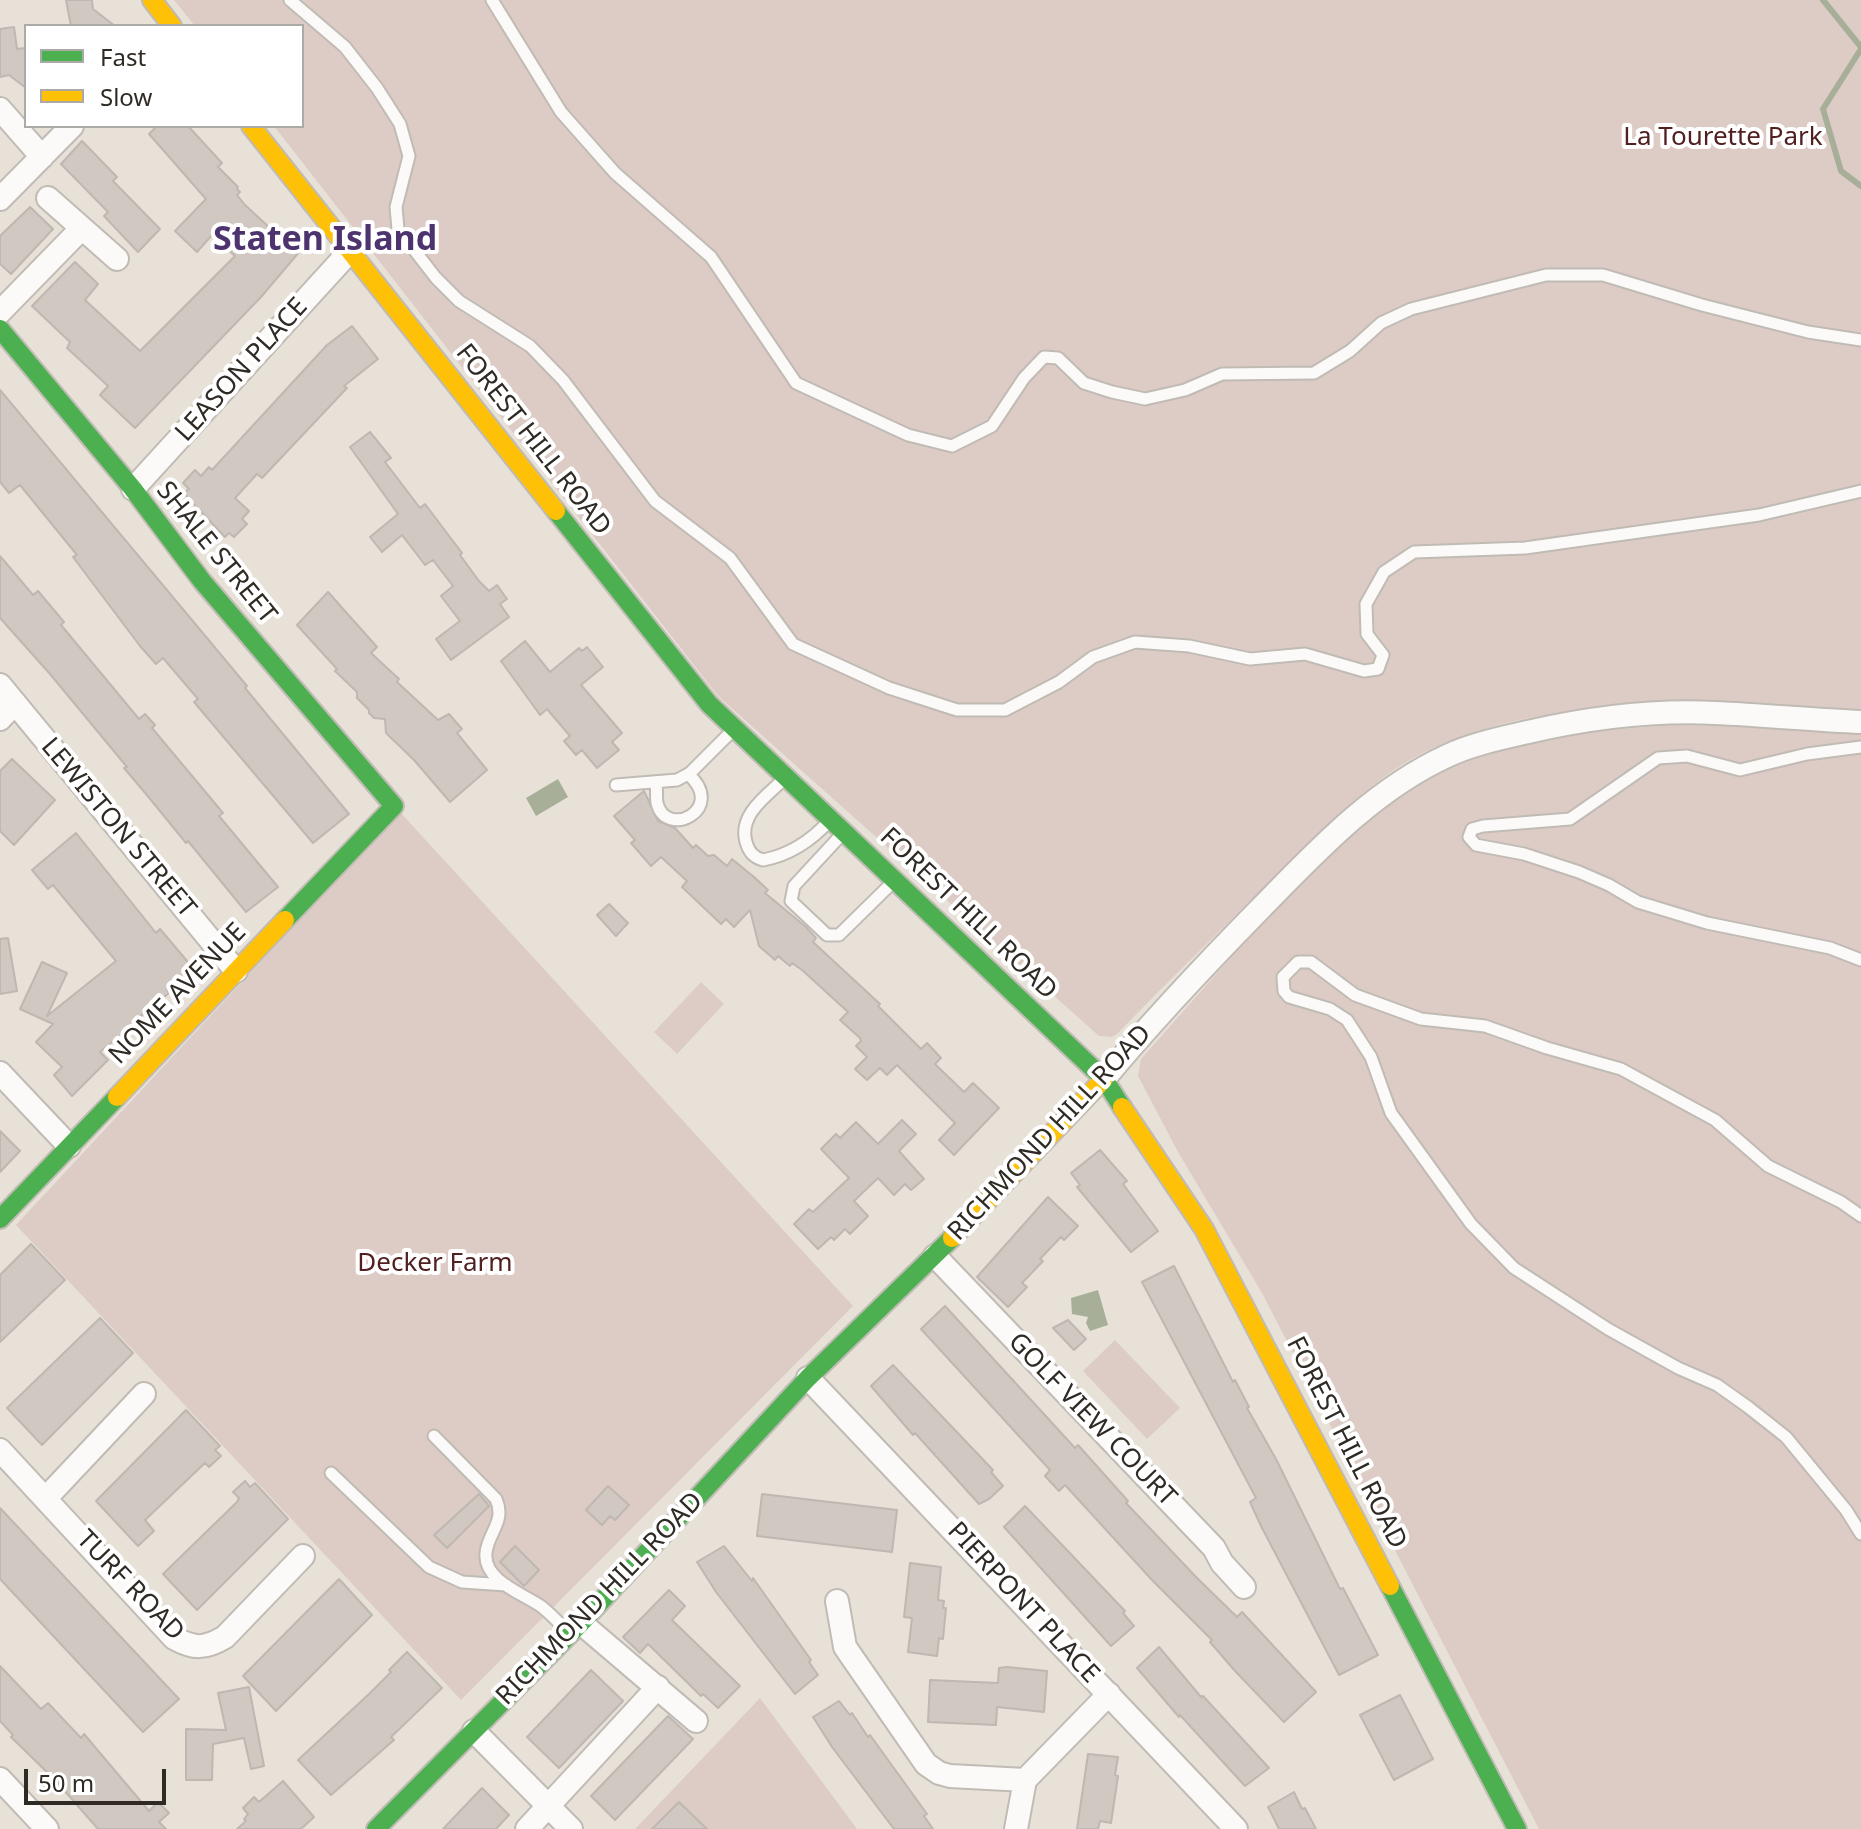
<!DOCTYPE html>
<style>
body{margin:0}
#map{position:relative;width:1861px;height:1829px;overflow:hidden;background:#e8e1d8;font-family:"Noto Sans",sans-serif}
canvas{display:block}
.legend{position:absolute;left:24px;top:24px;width:280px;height:104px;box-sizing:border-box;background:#fff;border:2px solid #acaaa7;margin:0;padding:10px 14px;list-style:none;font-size:24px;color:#2f2a24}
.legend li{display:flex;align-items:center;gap:16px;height:40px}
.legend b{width:40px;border:2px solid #acaaa7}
.scale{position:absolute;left:24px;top:1769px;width:142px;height:36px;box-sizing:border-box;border:4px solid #2f2a24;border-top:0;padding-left:10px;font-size:24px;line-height:28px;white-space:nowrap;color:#2f2a24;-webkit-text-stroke:6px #fff;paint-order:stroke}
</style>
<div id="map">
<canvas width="1861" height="1829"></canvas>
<ul class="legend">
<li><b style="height:10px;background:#4caf50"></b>Fast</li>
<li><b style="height:10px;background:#ffc107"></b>Slow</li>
</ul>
<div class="scale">50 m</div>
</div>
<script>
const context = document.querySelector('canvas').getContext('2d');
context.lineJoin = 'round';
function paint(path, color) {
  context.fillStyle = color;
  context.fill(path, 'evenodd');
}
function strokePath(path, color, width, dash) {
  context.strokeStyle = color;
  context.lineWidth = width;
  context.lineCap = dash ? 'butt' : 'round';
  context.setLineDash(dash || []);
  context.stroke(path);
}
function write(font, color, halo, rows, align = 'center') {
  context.font = font + ' "Noto Sans",sans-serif';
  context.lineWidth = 8;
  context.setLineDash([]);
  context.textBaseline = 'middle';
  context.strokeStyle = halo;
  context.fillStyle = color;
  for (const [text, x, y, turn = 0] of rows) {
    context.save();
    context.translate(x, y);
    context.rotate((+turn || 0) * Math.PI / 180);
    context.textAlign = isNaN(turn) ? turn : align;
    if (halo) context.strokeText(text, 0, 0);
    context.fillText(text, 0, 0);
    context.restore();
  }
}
const green = new Path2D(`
 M174,0H1861V712C1730,701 1538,691 1419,755C1368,782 1330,824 1289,863C1231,920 1173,976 1117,1034L1112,1037L1099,1036L718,696L274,126H302V26H195Z
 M1670,725L1762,726L1861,732V1829H1539L1262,1293L1178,1152L1138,1076L1141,1059L1292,888L1333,848L1407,786L1456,761L1560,734Z
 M400,812L853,1306L461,1700L16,1225Z
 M701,982L724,1004L677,1054L654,1032Z
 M1115,1340L1180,1408L1147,1439L1083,1371Z
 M760,1698L857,1829H707L679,1802L652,1829H635Z`);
const water = new Path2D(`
 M558,779L568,797L536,816L526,798Z
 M1098,1290L1108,1325L1090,1331L1086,1323L1088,1317L1072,1314L1071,1298Z`);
const stream = new Path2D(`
 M1823,0L1861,47
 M1861,49L1823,109L1841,171L1861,186`);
const building = new Path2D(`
 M66,0H92L93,9L115,26H71Z
 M14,27L17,49L26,48V88L9,75L0,77V29Z
 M157,126H188L222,163L218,167L238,187L237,189L240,192L237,195L245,205L285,242L287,239L300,251L261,297L135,428L100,395L108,386L67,348L70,342L32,306L75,262L98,284L85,300L140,351L235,256L212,235L197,252L175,231L206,199L149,134Z
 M82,141L117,177L113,181L160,229L138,252L104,216L108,212L61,164Z
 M30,207L53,229L11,274L0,264V236Z
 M352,326L378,359L344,386L347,388L262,478L257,474L235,498L249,511L242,519L247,524L234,537L229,533L225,537L190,500L184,493L189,489L183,483L195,470L201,476L209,467L212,470L327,345Z
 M0,390L247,686L245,688L349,814L313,843L194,702L198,699L163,658L156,664L140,646L73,557L77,555L20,485L9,493L0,482Z
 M370,432L391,458L385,462L420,508L425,504L462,553L460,555L479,581L489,591L497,585L507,599L500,604L509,617L451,660L436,639L460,621L441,596L453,586L433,560L425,565L402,535L382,552L370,537L398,514L350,447Z
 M0,556L33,595L38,591L64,622L61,625L139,719L145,714L155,725L152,728L223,813L219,816L278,887L246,912L188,841L186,843L146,794L124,768L127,767L50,674L0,618Z
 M328,592L377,647L371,653L399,679L397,682L438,720L449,714L462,729L457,733L487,770L450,802L414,760L386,733L385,719L374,718L369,713V710L357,698V692L335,671L337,669L297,625Z
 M525,641L550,672L579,648L582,651L587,647L603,667L581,685L622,733L612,742L619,750L597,768L582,750L576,755L564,741L570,736L547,709L540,715L501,661Z
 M12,759L55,800L14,845L0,831V771Z
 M644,791L658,821L675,828L693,848L696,845L708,856L714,855L727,866L732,859L754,877L768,890L765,893L806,927L816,938L813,942L880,1004L878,1006L921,1049L927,1043L941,1058L935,1064L964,1092L973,1083L999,1108L954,1155L939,1140L955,1123L897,1065L887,1075L880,1068L867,1080L855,1069L867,1057L856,1046L861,1041L860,1038L840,1020L848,1012L802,970L792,963L790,966L778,956L775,960L759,946L750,910L734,927L726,919L721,924L682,887L687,881L661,857L651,866L631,843L635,840L614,816Z
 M76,833L156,933L160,929L193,968L167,990L169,993L141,1016L142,1018L100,1052L108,1060L72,1096L54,1075L62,1067L36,1042L53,1024L20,1009L42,962L67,973L47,1016L116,961L53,885L48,889L32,870Z
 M609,904L628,923L616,936L597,915Z
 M8,938L17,991L0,994V939Z
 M902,1120L916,1134L899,1151L924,1179L911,1190L905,1184L894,1195L878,1178L854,1201L868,1216L850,1234L845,1229L834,1240L831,1237L818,1249L794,1224L809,1209L813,1212L849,1178L821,1149L836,1134L840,1138L856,1122L878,1144Z
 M0,1131L20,1151L0,1172Z
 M1100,1150L1127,1181L1123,1184L1158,1231L1131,1252L1077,1187L1080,1185L1071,1173Z
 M1048,1197L1078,1226L1064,1240L1061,1237L1040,1259L1043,1261L1022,1283L1027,1287L1008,1307L977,1277Z
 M31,1244L65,1280L0,1342V1275Z
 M1174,1266L1233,1382L1235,1380L1249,1407L1247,1408L1276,1459L1340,1589L1343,1588L1378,1655L1339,1675L1261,1526L1250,1502L1256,1498L1142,1282Z
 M945,1306L1075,1448L1078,1445L1128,1501L1126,1503L1197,1578L1237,1617L1242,1612L1316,1692L1284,1722L1235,1671L1210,1642L1212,1640L1152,1580L1065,1485L1059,1491L1045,1476L1050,1470L921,1329Z
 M100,1318L133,1353L42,1445L7,1408Z
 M1068,1320L1086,1339L1074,1350L1053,1328Z
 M893,1365L993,1470L991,1472L1003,1486L989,1499L979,1504L915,1433L913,1435L871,1386Z
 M186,1410L220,1446L215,1450L221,1456L209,1467L205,1463L145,1520L154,1531L138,1546L96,1501Z
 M245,1481L250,1487L255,1483L288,1519L197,1610L163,1574L237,1502L239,1498L233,1492Z
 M608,1486L629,1505L615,1520L610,1516L602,1525L586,1510Z
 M479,1494L489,1506L447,1548L434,1535Z
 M762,1494L897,1510L892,1552L757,1536Z
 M1025,1506L1125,1611L1123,1613L1134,1626L1111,1646L1004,1527Z
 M0,1508L179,1699L143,1732L0,1579Z
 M515,1546L539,1570L524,1586L500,1562Z
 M724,1546L752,1581L753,1578L811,1660L809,1662L818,1675L795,1694L716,1592L697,1562Z
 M910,1563L941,1567L938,1600L944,1601L943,1608H946L943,1639L939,1638L937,1656L908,1652L912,1618L904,1617Z
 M339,1579L372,1615L276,1711L243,1676Z
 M669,1590L685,1606L672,1620L740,1686L718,1708L703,1694L701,1696L648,1644L640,1653L623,1637Z
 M1159,1647L1201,1697L1203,1696L1269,1768L1245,1786L1180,1715L1179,1717L1137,1668Z
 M407,1652L442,1688L391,1737L394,1740L331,1795L298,1760L369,1694L391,1672L389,1670Z
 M0,1666L41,1709L48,1703L81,1738L84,1734L149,1811L158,1802L169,1813L159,1822L166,1829H98L56,1781L11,1737L13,1735L0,1721Z
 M1007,1667L1047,1671L1044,1712L997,1707L996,1725L928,1722L930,1680L998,1683L999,1668Z
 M591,1670L623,1701L559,1768L527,1737Z
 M249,1687L264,1766L251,1769L244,1738L213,1744L212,1780H186V1729L226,1730L218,1693Z
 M1400,1695L1433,1759L1394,1780L1360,1715Z
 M839,1701L850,1715L852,1713L868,1737L870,1735L927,1814L924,1816L933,1829H894L832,1747L813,1717Z
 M668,1716L693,1739L615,1820L591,1796Z
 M1088,1754L1118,1757L1115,1775L1118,1776L1111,1823L1100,1821L1098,1829H1077Z
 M283,1781L314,1817L301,1829H237L246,1821L244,1819L248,1814L243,1808L254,1797L259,1802Z
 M482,1788L509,1815L496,1829H443Z
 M1294,1792L1302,1809L1305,1808L1316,1829H1279L1268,1807Z
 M679,1802L707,1829H652Z`);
const lane = new Path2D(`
 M290,0L345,47L377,88L400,124L409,156L396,207L398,229L436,278L459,301L530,346L563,380L655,501L730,558L793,644L889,688L957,710H1005L1059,682L1093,657L1135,642L1189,646L1250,659L1305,654L1364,671L1378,669L1383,655L1367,634L1366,604L1384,572L1414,552L1525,548L1759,515L1861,491
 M492,0L561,112L615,173L711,257L796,383L908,435L952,446L992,426L1024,378L1044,357L1058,358L1084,383L1112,392L1145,399L1185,390L1222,374L1314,373L1350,351L1381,323L1411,309L1546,275H1603L1702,305L1808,332L1861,340
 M1861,747L1807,754L1740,770L1687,756L1658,758L1570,819L1483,826L1472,829L1469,837L1476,845L1524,854L1579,872L1609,885L1638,902L1707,923L1830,948L1861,960
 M785,778C768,795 738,814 746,842C749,852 753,857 763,860C790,855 812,840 830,820
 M656,783C657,789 656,797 657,803C666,840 728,809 688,774
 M616,785L677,780L690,773L734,729
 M843,833L794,886L791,901L827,935H839L894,881
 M1861,1216L1841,1202L1768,1166L1715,1120L1621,1069L1547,1048L1485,1026L1421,1019L1355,995L1311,962H1298L1283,977L1284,991L1289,997L1330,1009L1347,1020L1371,1057L1391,1113L1471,1224L1514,1268L1608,1329L1678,1368L1717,1385L1748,1407L1786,1437L1846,1510L1861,1534
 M434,1436L496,1499C506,1522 488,1532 486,1553C483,1581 524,1594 542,1607C552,1615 561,1625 570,1634
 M331,1473L429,1567L462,1582L506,1585`);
const street = new Path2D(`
 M0,109L42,157
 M48,198L117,259
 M0,199L72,126
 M0,312L82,228
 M133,489L351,250
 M0,685L236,971
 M0,719L15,703
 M0,1073L69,1146
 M1104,1079C1153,1020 1206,964 1260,909C1316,852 1373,790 1447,756C1472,744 1502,738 1528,732C1589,718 1653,710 1715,713C1764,715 1812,720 1861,722
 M935,1256L1214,1548L1222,1563L1244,1587
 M808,1378L1236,1829
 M0,1450L174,1638C194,1649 205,1649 225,1637L303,1556
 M46,1498L144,1394
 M837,1601L845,1647L926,1764L939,1773L950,1776L1025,1780L1109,1694
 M581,1623L696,1721
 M474,1731L571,1829
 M0,1779L47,1829
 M527,1829L658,1687
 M1016,1829L1025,1780`);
const fast = new Path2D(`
 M0,329L133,489L202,581L394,806L285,920
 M556,511L709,704L1104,1079L1122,1107
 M0,1219L117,1097
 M1390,1586L1517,1829
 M376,1829L581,1623L808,1378L952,1238`);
const slow = new Path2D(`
 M152,0L172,26
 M251,126L556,511
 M117,1097L285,920
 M1122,1107L1204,1229L1390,1586
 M952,1238L1104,1079`);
const parkNames = [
 ["La Tourette Park",1723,138],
 ["Decker Farm",435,1264]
];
const streetNames = [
 ["LEASON PLACE",242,370,-48],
 ["FOREST HILL ROAD",533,440,52],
 ["SHALE STREET",216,553,51],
 ["LEWISTON STREET",118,828,50],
 ["FOREST HILL ROAD",968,914,44],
 ["NOME AVENUE",178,994,-46],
 ["RICHMOND HILL ROAD",1050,1133,-47],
 ["GOLF VIEW COURT",1092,1420,46],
 ["FOREST HILL ROAD",1346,1443,63],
 ["TURF ROAD",130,1586,46],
 ["RICHMOND HILL ROAD",600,1599,-46],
 ["PIERPONT PLACE",1023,1603,47]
];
const districtNames = [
 ["Staten Island",325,240]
];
paint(green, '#ddccc6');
paint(water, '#a8af99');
strokePath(stream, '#a8af99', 6);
paint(building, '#d1c8c1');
strokePath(building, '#beb7b2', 2);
strokePath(lane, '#c0bbb4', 15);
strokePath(street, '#c0bbb4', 26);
strokePath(fast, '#c0bbb4', 22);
strokePath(slow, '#c0bbb4', 22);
strokePath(lane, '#fcfaf9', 11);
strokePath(street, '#fcfaf9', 22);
strokePath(fast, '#4caf50', 18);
strokePath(slow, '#ffc107', 18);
write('26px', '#512121', '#fff', parkNames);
write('26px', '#2f2a24', '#fff', streetNames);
write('bold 34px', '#4e346f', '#fff', districtNames);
</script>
